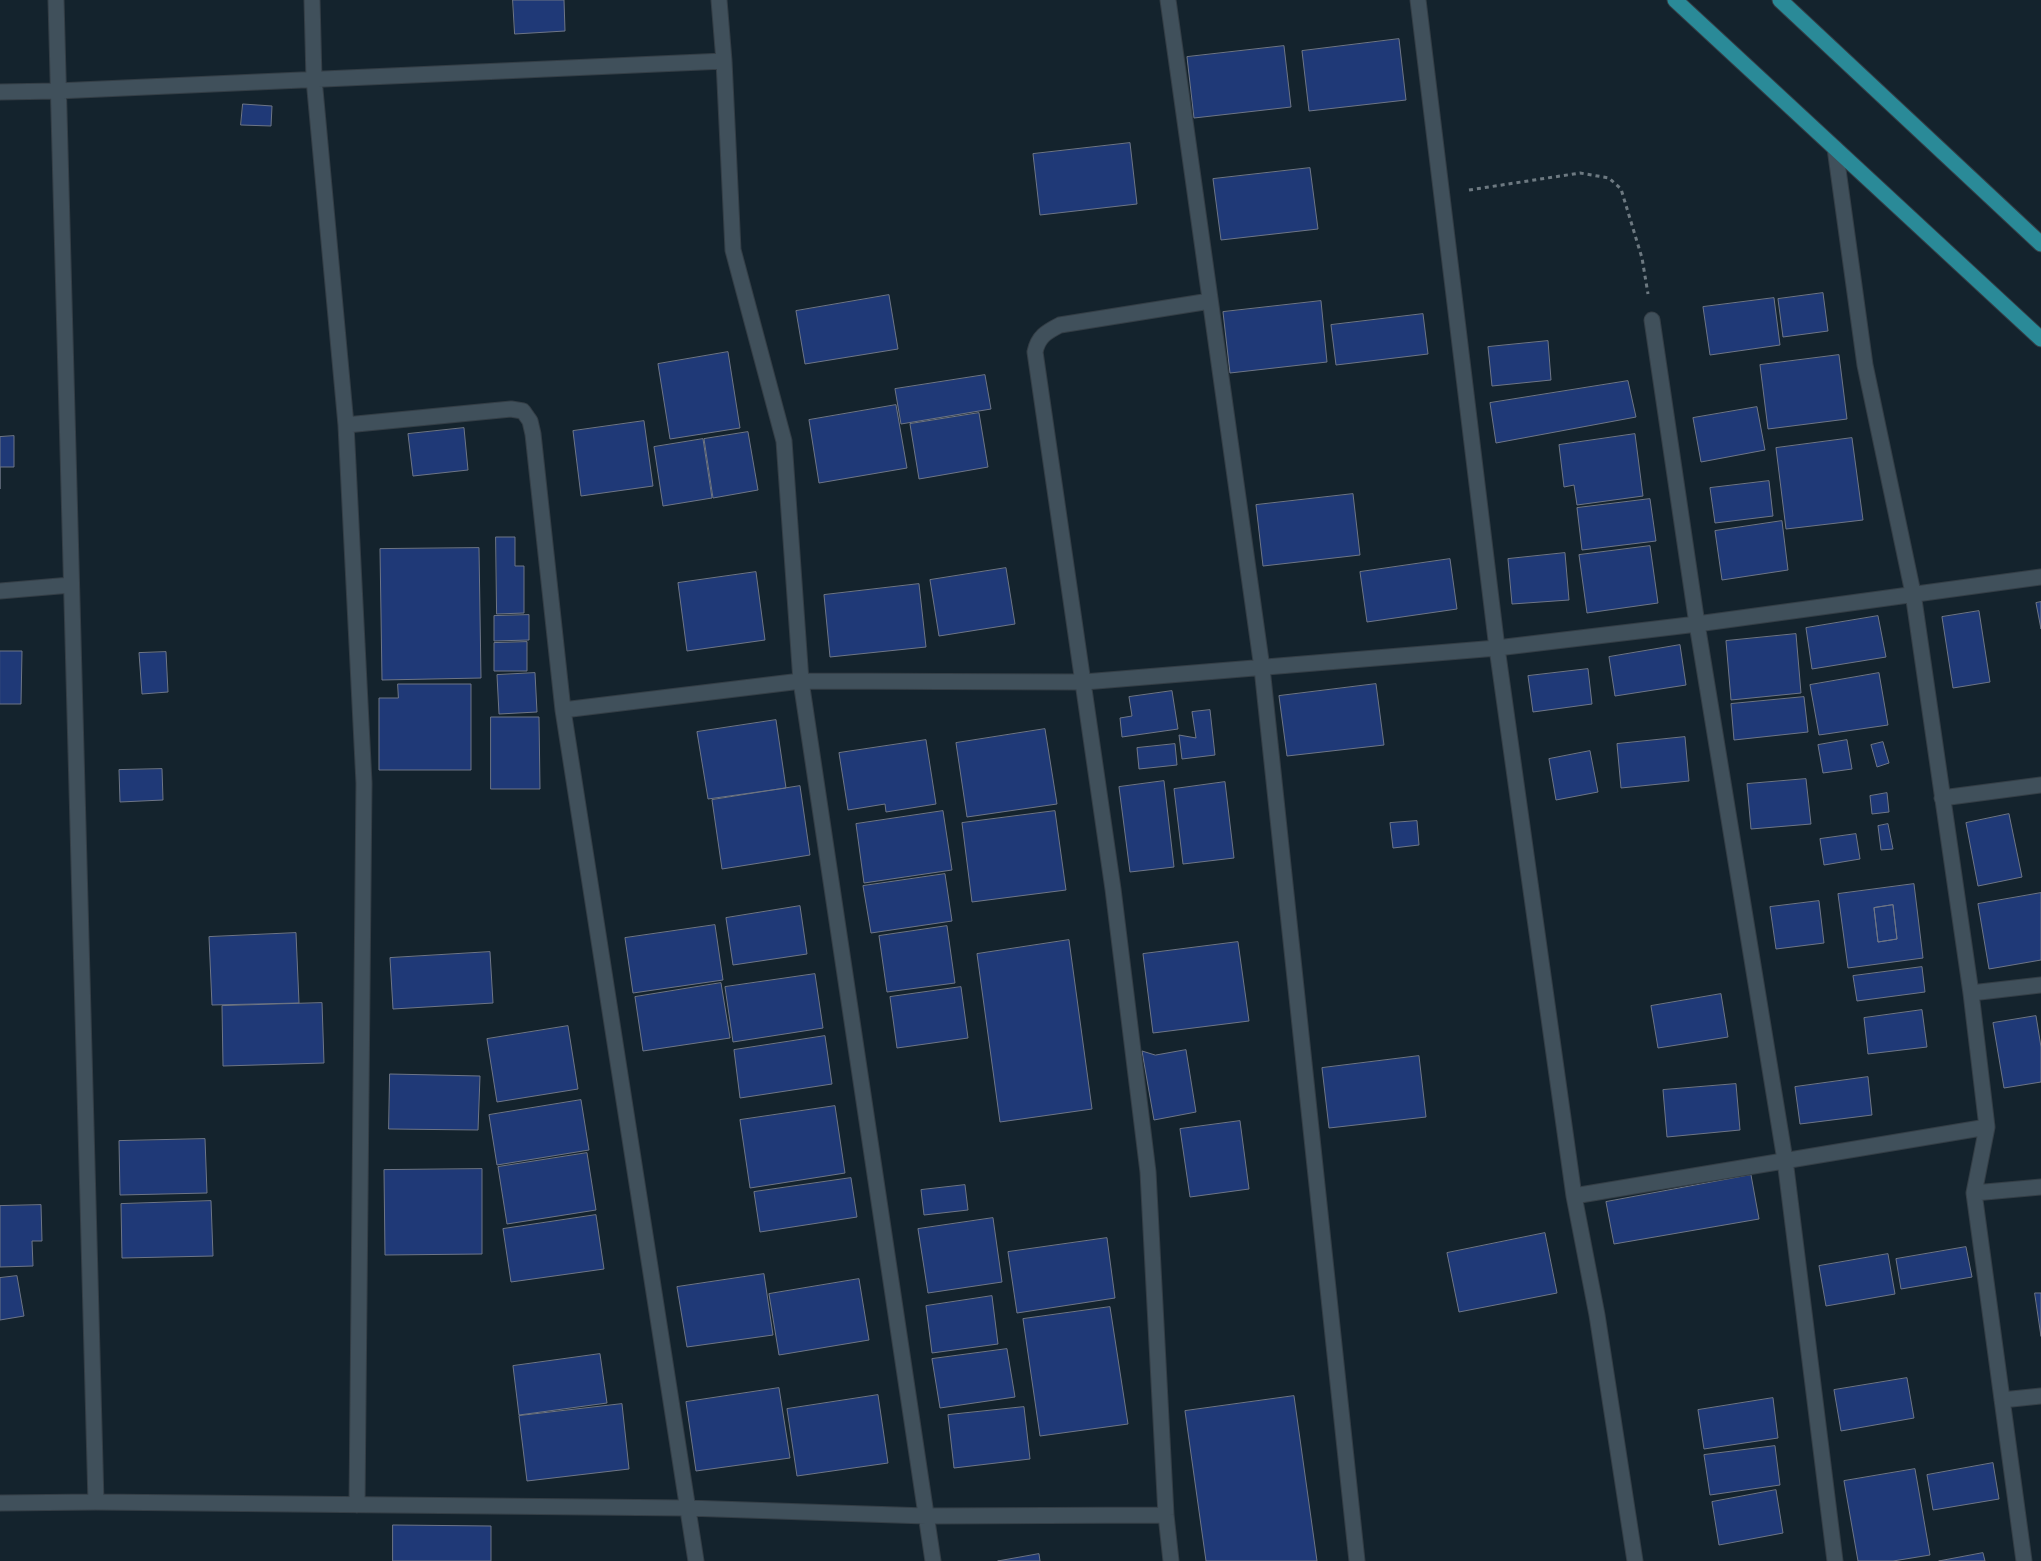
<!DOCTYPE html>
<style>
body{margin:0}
canvas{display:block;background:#14232d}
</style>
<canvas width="2041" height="1561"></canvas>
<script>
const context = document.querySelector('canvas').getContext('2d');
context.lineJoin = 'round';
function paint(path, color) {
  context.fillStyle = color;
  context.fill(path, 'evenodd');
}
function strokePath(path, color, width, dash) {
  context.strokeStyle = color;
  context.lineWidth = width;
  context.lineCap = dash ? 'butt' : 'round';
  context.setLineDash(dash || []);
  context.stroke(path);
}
const building = new Path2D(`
 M513,0H564L565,31L515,34Z
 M1399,39L1406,100L1309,111L1302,51Z
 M1284,46L1291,107L1194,118L1187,57Z
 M243,104L272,106L271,126L241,125Z
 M1130,143L1137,204L1040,215L1033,154Z
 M1310,168L1318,229L1221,240L1213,179Z
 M1823,293L1828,331L1783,337L1778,299Z
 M889,295L898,349L805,364L796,311Z
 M1774,298L1780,345L1710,355L1703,307Z
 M1321,301L1327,362L1230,373L1223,312Z
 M1423,314L1428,354L1336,365L1331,325Z
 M1548,341L1551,380L1492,386L1488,347Z
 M728,352L740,428L670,439L658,364Z
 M1839,355L1847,419L1768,429L1760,365Z
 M985,375L991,409L901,424L895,389Z
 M1628,381L1636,417L1496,443L1490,403Z
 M896,405L907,468L819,483L809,420Z
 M1757,407L1765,450L1701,462L1693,418Z
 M979,413L988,467L919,479L910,424Z
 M644,421L653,486L581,496L573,431Z
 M464,428L468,470L413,476L408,434Z
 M748,432L758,490L713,498L704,439Z
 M1635,434L1643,496L1577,505L1574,485L1564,487L1559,445Z
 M14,436V467H0V489V437Z
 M1852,438L1863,520L1786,529L1776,448Z
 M703,439L712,498L663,506L654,447Z
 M1769,481L1773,516L1715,523L1710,488Z
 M1353,494L1360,555L1263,566L1256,505Z
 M1650,499L1656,541L1582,550L1577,508Z
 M1782,521L1788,570L1722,580L1715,531Z
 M496,537H515V566H524V613L497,614Z
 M1650,546L1658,603L1587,613L1579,555Z
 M479,548L481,678L382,680L380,549Z
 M1565,553L1569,600L1512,604L1508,559Z
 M1450,559L1457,609L1367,622L1360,572Z
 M1006,568L1015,624L939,636L930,580Z
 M756,572L765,640L687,651L678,583Z
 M919,584L926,647L830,657L824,595Z
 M2041,602V629L2036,603Z
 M1979,611L1990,682L1953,688L1942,617Z
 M529,615V640L494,641V616Z
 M1878,616L1886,657L1812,669L1806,628Z
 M1796,634L1801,693L1731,700L1726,641Z
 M527,642V671H494V643Z
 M1680,645L1686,685L1615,696L1609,657Z
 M0,651H22L21,704H0Z
 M166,652L168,692L142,694L139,653Z
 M1588,669L1592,704L1533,712L1528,676Z
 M535,673L537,712L499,714L497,675Z
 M1879,673L1888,725L1819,735L1810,685Z
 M398,684H471V770H379V698H398Z
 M1376,684L1384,745L1287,756L1279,696Z
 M1172,691L1178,729L1122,737L1120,718L1132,716L1129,697Z
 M1804,697L1808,732L1734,740L1731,704Z
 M1210,710L1215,755L1182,759L1179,735L1196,738L1192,712Z
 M491,717H539L540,789H491Z
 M776,720L786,788L708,799L697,732Z
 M1045,729L1057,804L967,817L956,743Z
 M1685,737L1689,781L1621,788L1617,744Z
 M926,740L936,804L886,812L885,804L848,810L839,753Z
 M1847,740L1852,769L1823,773L1818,745Z
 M1883,742L1889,763L1877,767L1871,745Z
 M1175,744L1177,765L1139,769L1137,748Z
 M1590,751L1598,792L1556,800L1549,759Z
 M162,769L163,800L120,802L119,770Z
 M1806,779L1811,824L1751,829L1747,784Z
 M1164,781L1174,867L1130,872L1119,787Z
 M1225,782L1234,858L1183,864L1174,789Z
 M800,786L810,855L722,869L712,800Z
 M1887,793L1889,812L1872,814L1870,796Z
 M943,811L952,870L864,883L856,824Z
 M1055,811L1066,890L972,902L962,823Z
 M2009,814L2022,877L1978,886L1966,823Z
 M1417,821L1419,845L1393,848L1390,823Z
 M1888,824L1893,849L1881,850L1878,826Z
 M1856,834L1860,859L1824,865L1820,839Z
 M945,874L952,921L871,933L863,886Z
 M1914,884L1923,958L1848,968L1838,894ZM1893,905L1897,939L1878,942L1874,908Z
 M2041,893V960L1989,969L1978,904Z
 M1819,901L1824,943L1776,949L1770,907Z
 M1893,905L1897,939L1878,942L1874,908Z
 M800,906L807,954L733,965L726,918Z
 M715,925L723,980L633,993L625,938Z
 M947,926L955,983L887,992L879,936Z
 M296,933L299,1003L212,1005L209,937Z
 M1069,940L1092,1109L1000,1122L977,954Z
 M1238,942L1249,1021L1153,1033L1143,954Z
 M490,952L493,1003L393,1009L390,958Z
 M1922,967L1925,992L1857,1001L1853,976Z
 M815,974L823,1028L733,1042L725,987Z
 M721,983L730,1038L643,1051L635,997Z
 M961,987L968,1038L897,1048L890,997Z
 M1721,994L1728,1037L1658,1048L1651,1006Z
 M322,1003L324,1063L223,1066L222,1006Z
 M1922,1010L1927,1047L1868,1054L1864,1018Z
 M2036,1016L2041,1047V1082L2004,1088L1993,1023Z
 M568,1026L578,1089L497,1102L487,1039Z
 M825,1036L832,1084L740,1098L734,1050Z
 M1186,1050L1196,1112L1154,1120L1142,1051L1155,1055Z
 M1419,1056L1426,1117L1329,1128L1322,1068Z
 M390,1074L480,1076L478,1130L389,1129Z
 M1868,1077L1872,1115L1800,1124L1795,1087Z
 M1736,1084L1740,1130L1667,1137L1663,1090Z
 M581,1100L589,1150L497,1165L489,1115Z
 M835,1106L845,1173L750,1188L740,1120Z
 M1240,1121L1249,1189L1190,1197L1180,1129Z
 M205,1139L207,1193L120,1195L119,1141Z
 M587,1153L596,1210L507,1224L498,1167Z
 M482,1169V1254L385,1255L384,1170Z
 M1751,1175L1759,1219L1614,1244L1606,1202Z
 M851,1178L857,1217L760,1232L754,1192Z
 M965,1185L968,1210L924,1215L921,1190Z
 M211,1201L213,1256L122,1258L121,1204Z
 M41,1205L42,1241H32L33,1266L0,1267V1206Z
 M596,1215L604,1269L511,1282L503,1229Z
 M993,1218L1002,1282L928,1293L918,1229Z
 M1545,1233L1557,1293L1459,1312L1447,1253Z
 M1107,1238L1115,1298L1017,1313L1008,1252Z
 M1966,1247L1972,1277L1901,1289L1896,1259Z
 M1888,1254L1895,1294L1826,1306L1819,1266Z
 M764,1274L773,1335L687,1347L677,1287Z
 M17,1276L24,1316L0,1320V1278Z
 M859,1279L869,1340L779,1355L769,1294Z
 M2035,1293H2041V1336Z
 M992,1296L998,1344L932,1353L926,1306Z
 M1110,1307L1128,1424L1040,1436L1023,1319Z
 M1007,1349L1015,1397L940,1408L932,1359Z
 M600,1354L607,1403L519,1415L513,1366Z
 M1907,1378L1914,1418L1841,1431L1834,1390Z
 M779,1388L790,1458L696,1471L686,1402Z
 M878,1395L888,1463L797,1476L787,1409Z
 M1294,1396L1317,1561H1206L1185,1411Z
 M1773,1398L1778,1438L1704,1449L1698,1410Z
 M622,1404L629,1469L527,1481L519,1416Z
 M1024,1407L1030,1459L954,1468L948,1415Z
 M1775,1446L1780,1485L1710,1495L1704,1455Z
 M1993,1463L1999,1499L1933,1510L1927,1475Z
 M1915,1469L1930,1555L1893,1561H1858L1844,1481Z
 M1776,1490L1783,1533L1719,1545L1712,1502Z
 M393,1525L491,1526V1561H393Z
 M1983,1553L1985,1561H1939Z
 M1039,1554L1040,1561H998Z`);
const path = new Path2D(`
 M1469,190L1580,173L1609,178L1621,189L1642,258L1648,294`);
const minor = new Path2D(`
 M56,0L96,1502
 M312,0L314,79L346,425L364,783L357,1505
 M719,0L724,61
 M1168,0L1262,668L1357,1561
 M1418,0L1497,648L1574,1196L1597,1315L1635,1561
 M0,92L57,91L724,61L733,250L784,441L801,681L933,1561
 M1835,148L1865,365L1913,593L1971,993L1987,1127L1974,1193L2024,1561
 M1652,320L1697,624L1785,1160L1835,1561
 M346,425L511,409L523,411L530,421L533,434L563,710L696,1561
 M0,591L71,585
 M563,710L801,681L1084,682L1497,648L1697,624L2041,577
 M1942,798L2041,785
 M1971,993L2041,985
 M1974,1193L2041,1187
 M1574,1196L1987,1127
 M2002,1400L2041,1396
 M0,1503L96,1502L687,1508L926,1516L1166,1515
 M1171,1561L1166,1515L1148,1172L1113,889L1035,352C1038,337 1046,332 1060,325L1210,301`);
const trunk = new Path2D(`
 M1675,0L2041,339
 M1780,0L2041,244`);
paint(building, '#1f3977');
strokePath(building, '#6d7586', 1);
strokePath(minor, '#343e46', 17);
strokePath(trunk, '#343e46', 17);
strokePath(path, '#6d7981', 3, [4, 4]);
strokePath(minor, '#40505b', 15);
strokePath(trunk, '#2a8a98', 15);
</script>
